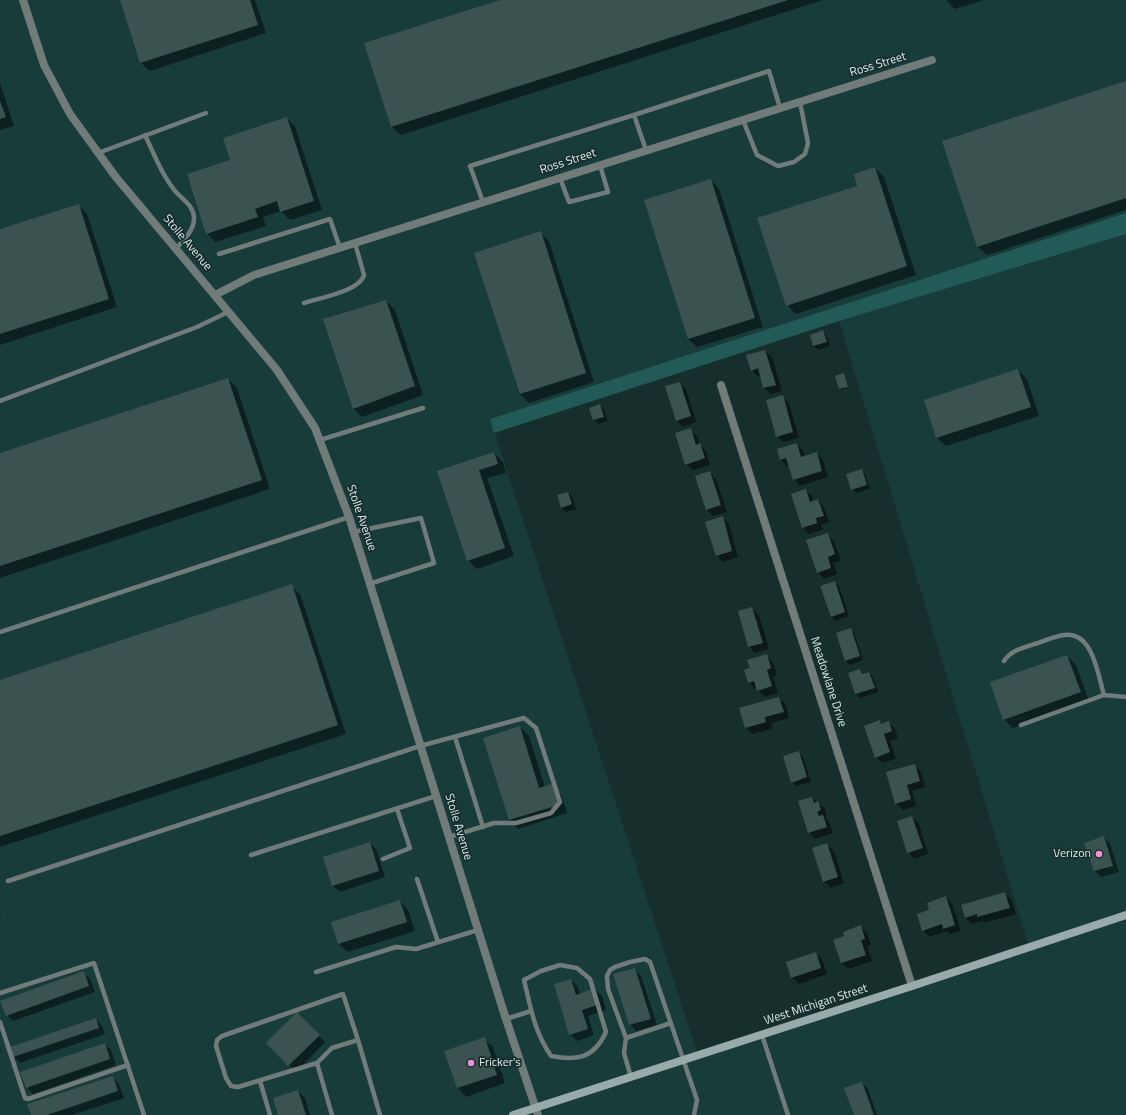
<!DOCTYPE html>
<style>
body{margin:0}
canvas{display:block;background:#162f2d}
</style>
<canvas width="1126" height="1115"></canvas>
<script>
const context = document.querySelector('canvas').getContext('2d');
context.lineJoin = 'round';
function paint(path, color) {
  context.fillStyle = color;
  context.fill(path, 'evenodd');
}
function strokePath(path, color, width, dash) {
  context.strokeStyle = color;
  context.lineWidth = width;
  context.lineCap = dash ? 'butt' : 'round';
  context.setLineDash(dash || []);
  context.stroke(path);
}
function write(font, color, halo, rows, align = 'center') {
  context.font = font + ' "Titillium Web",sans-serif';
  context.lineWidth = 3.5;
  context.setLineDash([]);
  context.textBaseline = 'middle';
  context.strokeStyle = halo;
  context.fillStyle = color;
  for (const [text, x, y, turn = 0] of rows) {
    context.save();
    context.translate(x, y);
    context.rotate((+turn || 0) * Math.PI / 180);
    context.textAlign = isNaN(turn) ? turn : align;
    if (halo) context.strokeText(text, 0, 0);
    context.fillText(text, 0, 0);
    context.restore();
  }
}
const built = new Path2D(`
 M0,0H1126V213L490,419L698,1055L1029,947L839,321L1126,234V1115H0V1053L2,1052L0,1046V922L2,921L0,915Z`);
const green = new Path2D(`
 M1126,213V234L839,321L494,433L490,419Z`);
const shadow = new Path2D(`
 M121,0H255L266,33L150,71L141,63Z
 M503,0H823L401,135L392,127Z
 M946,0H984L955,9Z
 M1126,82V210L987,255L978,247Z
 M0,83L14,126L0,130Z
 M287,118L295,127L322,210L290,220L281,211L263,217L266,226L215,242L207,233L231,161Z
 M875,168L884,177L916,275L796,314L787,305L859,186Z
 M711,180L719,189L763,327L697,347L688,339Z
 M78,205L87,214L117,307L0,345V230Z
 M540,232L549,241L594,382L529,403L520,394Z
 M386,301L395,310L423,395L362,417L353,408Z
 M823,331L827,335L830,346L818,350L814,346L811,335Z
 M765,351L772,357L782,391L771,394L764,388L761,376L758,377L752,370Z
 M1018,370L1027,379L1039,416L946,446L937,438L925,400Z
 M844,375L849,388L842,390L840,389Z
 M228,379L237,388L270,489L0,578V455Z
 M679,383L686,389L696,422L683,427L677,420Z
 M782,396L789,403L799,438L783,442L777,436Z
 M600,405L604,410L608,421L598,424L594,420L590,409Z
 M690,430L697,436L700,445L706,451L710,465L693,470L686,464Z
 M797,444L803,451L805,457L817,453L823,460L828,477L800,486L794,479L789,465L787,466L781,460Z
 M494,453L503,462L506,473L487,478L514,556L477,569L468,560L438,472Z
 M861,470L865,474L870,489L856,493L852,489Z
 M709,472L716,479L727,512L713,516L707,510Z
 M805,490L812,496L813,502L818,500L824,507L829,522L821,525L823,530L809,534L803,528Z
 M568,493L572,497L576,509L566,512L562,508L559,496Z
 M723,517L729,524L738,557L723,562L717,556Z
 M828,535L834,541L841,561L833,563L837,574L824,579L818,572Z
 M835,582L839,586L849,616L836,621L831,616Z
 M291,586L300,594L346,734L0,847V681Z
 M752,608L759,615L769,649L755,653L749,646Z
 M850,629L854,633L863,660L850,665L846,661Z
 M766,655L773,662L777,675L773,676L778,693L764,697L757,688L755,689L749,682L751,669Z
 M1067,656L1076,665L1089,701L1013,728L1004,719Z
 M860,670L864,675L869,673L873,677L878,692L860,698L856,694L849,673Z
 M779,698L786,705L789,718L771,723L772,729L752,734L746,728L741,709Z
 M880,721L883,724L888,722L895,729L898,738L890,741L896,759L882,763L876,757Z
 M520,727L529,736L545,787L552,785L561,794L567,813L518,829L509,820Z
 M799,752L803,757L811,782L796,786L792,782Z
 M914,765L921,772L925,787L912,791L916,806L903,810L896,803Z
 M812,798L825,809L827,817H825L829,822L833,833L815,839L809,833Z
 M912,817L919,824L928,854L914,859L908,852Z
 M1104,837L1110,844L1119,872L1101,877L1095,871L1085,843Z
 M370,843L376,849L385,877L340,892L333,886Z
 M827,845L834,851L844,883L831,888L824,881Z
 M1005,893L1011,899L1016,914L985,923L982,921L972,924L965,917Z
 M946,897L952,904L961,931L950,934L947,931L929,937L923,930L930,910Z
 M400,901L408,910L415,931L348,952L339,944Z
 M860,927L867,933L871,945L867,946L872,961L848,969L842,963L835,941L845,937Z
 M815,953L822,959L827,974L799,984L792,977Z
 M634,969L641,976L657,1025L637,1031L630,1025L614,975Z
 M83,972L90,979L95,992L13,1021L7,1015Z
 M571,980L577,986L580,994L595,990L602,996L606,1010L588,1016L594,1035L577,1041L570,1034Z
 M297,1014L325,1042L296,1072L267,1043Z
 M96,1019L102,1026L105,1034L20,1063L14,1056Z
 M484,1039L493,1047L505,1083L466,1097L458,1088L445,1052Z
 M105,1044L111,1050L116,1065L33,1094L27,1088Z
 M113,1077L119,1084L124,1098L72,1115H32Z
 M862,1083L868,1089L877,1115H855Z
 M298,1091L305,1098L310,1115H279Z`);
const building = new Path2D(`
 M120,0H250L258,25L140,63Z
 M500,0H788L391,127L364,43Z
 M1126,81V198L977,247L942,141Z
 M0,101L6,117L0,119Z
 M287,117L314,201L280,212L277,201L255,209L258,217L206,234L187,174L230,160L223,138Z
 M875,167L907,266L786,306L757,218L857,186L854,174Z
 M711,179L755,318L688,339L644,200Z
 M79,204L109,299L0,334V229Z
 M541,231L586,373L520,394L474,253Z
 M386,300L415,386L353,409L323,319Z
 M823,330L827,342L813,346L810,335Z
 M765,350L776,385L763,388L758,368L751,371L746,355Z
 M1018,369L1031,407L936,438L924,400Z
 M844,373L848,387L839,389L835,376Z
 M228,378L262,480L0,566V453Z
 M680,382L691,416L676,421L665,386Z
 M783,395L793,432L776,437L766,400Z
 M600,404L604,417L593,420L589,408Z
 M691,428L696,445L700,443L705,458L685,465L675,433Z
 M797,443L801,457L817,452L822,471L793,480L786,458L780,460L777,449Z
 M494,452L498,464L479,470L505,548L467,561L437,471Z
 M862,469L867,485L851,490L846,474Z
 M710,471L721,505L706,510L695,476Z
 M806,489L810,502L818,499L824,516L816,518L817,523L802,528L791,494Z
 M568,492L572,504L561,508L557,495Z
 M723,516L732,551L716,556L705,522Z
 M828,533L835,554L828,557L831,568L817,573L806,540Z
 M835,581L845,612L831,617L820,586Z
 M292,584L338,725L0,836V680Z
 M752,607L763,643L748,647L738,611Z
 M851,628L860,656L845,661L836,633Z
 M767,654L771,668L767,670L772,686L757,691L754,681L748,683L744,670L750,668L747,660Z
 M1067,655L1081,692L1003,720L990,682Z
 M860,669L862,674L869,672L875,688L855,694L848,673Z
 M779,697L784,712L765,717L766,722L745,728L739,708Z
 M880,720L881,724L889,721L892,731L884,734L890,752L875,758L864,726Z
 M520,726L539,788L552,784L559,805L509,820L483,738Z
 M799,751L807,777L791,783L783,756Z
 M915,764L920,781L907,785L911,799L895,804L886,772Z
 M812,797L814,803L818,801L821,810L817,812L819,816L823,815L827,827L808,833L798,801Z
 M912,816L923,848L907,853L897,821Z
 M1104,836L1113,866L1094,871L1084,843Z
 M370,842L379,871L332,886L323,857Z
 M827,843L838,877L823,882L812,848Z
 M1005,892L1010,908L977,917V914L965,918L961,905Z
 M946,896L955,925L943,929L942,924L922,931L917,914L929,910L927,903Z
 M400,900L407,922L338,944L331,922Z
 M861,925L865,939L861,940L866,955L841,963L833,940L844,936L843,932Z
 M816,952L821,968L791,978L786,962Z
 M635,968L651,1019L629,1025L613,974Z
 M84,971L89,986L6,1016L0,1001Z
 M571,979L576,995L595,988L600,1004L582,1010L588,1029L569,1035L554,984Z
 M297,1012L320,1035L288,1066L266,1043Z
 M96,1018L99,1028L13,1057L10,1047Z
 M485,1037L497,1075L457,1088L444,1051Z
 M105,1043L110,1059L26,1088L20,1072Z
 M113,1076L118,1091L47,1115H31L27,1104Z
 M862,1082L874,1115H854L844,1088Z
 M298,1090L306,1115H278L273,1098Z`);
const service = new Path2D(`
 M743,120L757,155L778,166L794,162L805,154L808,143L800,102
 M145,135C154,154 163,177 176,192C183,200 193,205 194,217C195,230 184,239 176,249
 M646,150L634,115L769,71L780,108
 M98,153L206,113
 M560,178L569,202L608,192L600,165
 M483,202L470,166L634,115
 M219,254L330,219L340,248
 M304,303C319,298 360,291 364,275L355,243
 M0,401L197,327L228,312
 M320,440L423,408
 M353,532L421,518L434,563L369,584
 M0,632L349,517
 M1004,661C1011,650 1025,647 1038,643C1046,640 1056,636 1064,635C1093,631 1098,675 1104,695
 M1021,725L1104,695L1126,697
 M455,737L483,827
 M251,855L436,796
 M383,859L410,848L397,809
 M417,879L438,942
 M8,881L420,746L524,718L536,728L560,802L551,813L516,823H494L449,837
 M560,965L577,968L590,979L606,1032C594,1058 578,1061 551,1056C534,1031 531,1009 524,980L541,971Z
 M316,972L396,947L416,949L478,930
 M0,993L94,963L144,1115
 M506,1019L531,1011
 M0,1022L25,1098L28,1099L128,1065
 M762,1035L788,1115
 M626,1038L671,1023
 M317,1063L238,1087L231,1086L226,1078L216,1046L217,1040L222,1036L343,994L358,1040
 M631,1077L624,1053L626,1038L608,989L607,976L610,970L615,967L630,962L645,959L650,962L697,1100L694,1115
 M260,1081L270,1115
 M332,1115L317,1063L332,1048L358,1040L380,1115`);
const minor = new Path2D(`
 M23,0L44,65L70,114L115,176L277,370L315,428L349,517L504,1013L538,1115
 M215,295L254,275L932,60
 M721,385L912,986`);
const secondary = new Path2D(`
 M513,1115L912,986L1126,915`);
const markers = [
 [1099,854,4,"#f491d4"],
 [471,1063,4,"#f491d4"]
];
const streetNames = [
 ["Ross Street",878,65,-17],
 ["Ross Street",568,162,-18],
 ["Stolle Avenue",187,243,50],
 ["Stolle Avenue",361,518,71],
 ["Meadowlane Drive",828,682,72],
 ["Stolle Avenue",458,827,73],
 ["West Michigan Street",816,1005,-18]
];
const poiNames = [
 ["Verizon",1091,854],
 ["Fricker's",479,1063,"left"]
];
paint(built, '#183c3a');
paint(green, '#225a57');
paint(shadow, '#0007');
paint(building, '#3a5351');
strokePath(service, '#707b7a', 4.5);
strokePath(minor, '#707b7a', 8);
strokePath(secondary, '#98aaa9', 8);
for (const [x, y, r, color] of markers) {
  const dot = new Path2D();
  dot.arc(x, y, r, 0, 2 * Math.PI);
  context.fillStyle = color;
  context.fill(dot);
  strokePath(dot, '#162f2d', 1.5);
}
write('12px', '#ddebea', '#162f2d', streetNames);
write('12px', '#ddebea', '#162f2d', poiNames, 'right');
</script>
